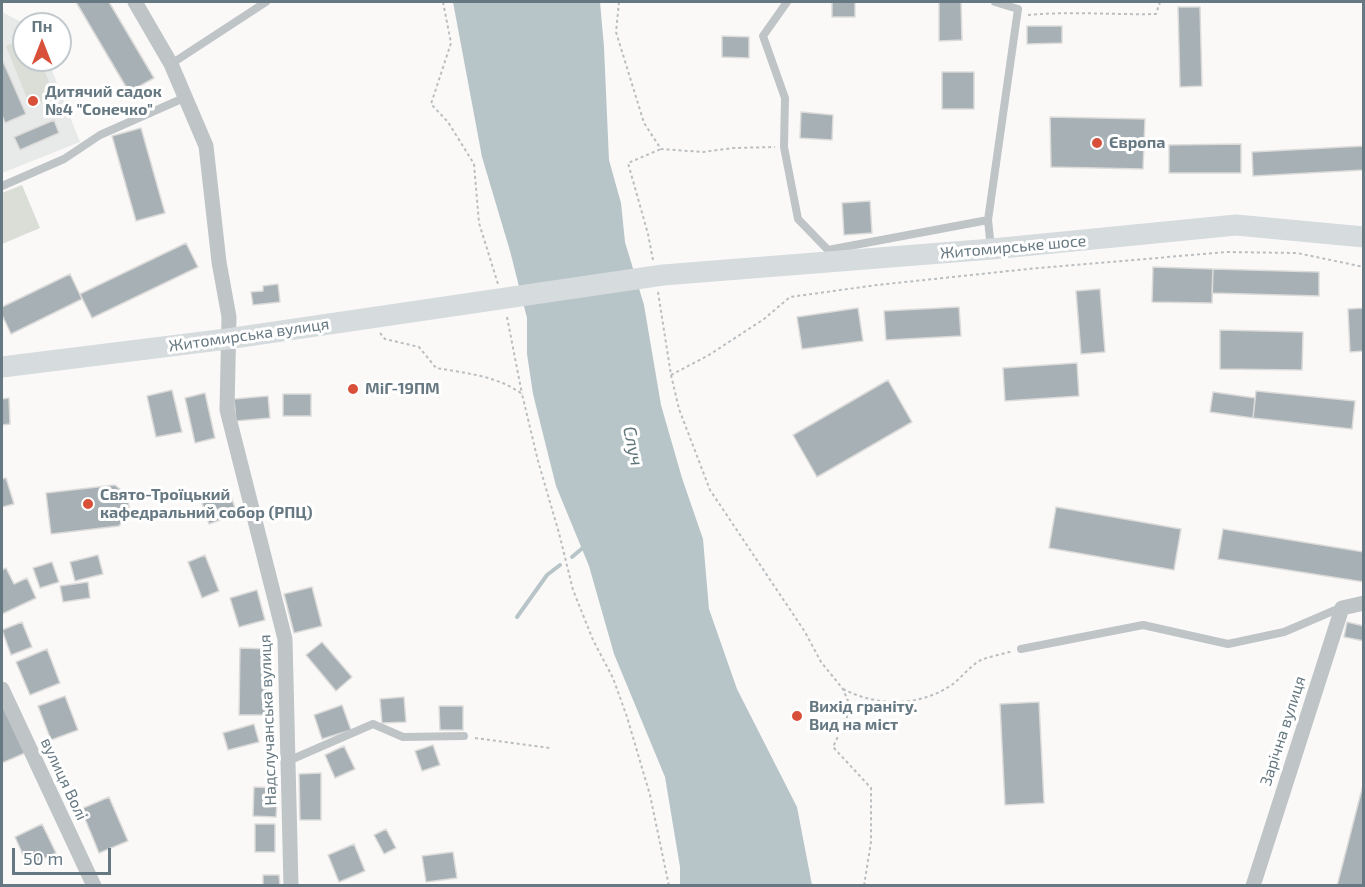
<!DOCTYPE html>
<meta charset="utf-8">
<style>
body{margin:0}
#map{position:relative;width:1365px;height:887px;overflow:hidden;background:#faf9f8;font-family:"Exo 2",sans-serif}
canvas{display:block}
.frame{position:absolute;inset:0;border:3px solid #667881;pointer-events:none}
.north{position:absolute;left:12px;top:12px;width:60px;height:60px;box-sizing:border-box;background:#fff;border:2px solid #c2c9cd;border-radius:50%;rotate:0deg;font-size:16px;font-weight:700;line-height:24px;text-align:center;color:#667881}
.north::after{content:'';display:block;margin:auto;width:21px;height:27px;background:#d8503a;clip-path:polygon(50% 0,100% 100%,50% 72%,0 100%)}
.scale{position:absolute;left:12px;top:848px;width:99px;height:27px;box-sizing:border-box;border:3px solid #667881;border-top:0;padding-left:8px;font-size:18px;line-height:21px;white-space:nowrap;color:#667881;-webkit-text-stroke:4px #fff;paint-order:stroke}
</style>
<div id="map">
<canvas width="1365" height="887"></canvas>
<div class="frame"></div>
<div class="north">Пн</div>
<div class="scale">50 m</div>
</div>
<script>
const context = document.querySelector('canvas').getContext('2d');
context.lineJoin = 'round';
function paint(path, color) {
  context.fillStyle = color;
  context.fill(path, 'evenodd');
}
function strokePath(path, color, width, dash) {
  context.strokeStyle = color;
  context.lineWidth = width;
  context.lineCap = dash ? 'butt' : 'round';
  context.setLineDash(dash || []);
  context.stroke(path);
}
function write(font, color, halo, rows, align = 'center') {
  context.font = font + ' "Exo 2",sans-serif';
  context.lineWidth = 6;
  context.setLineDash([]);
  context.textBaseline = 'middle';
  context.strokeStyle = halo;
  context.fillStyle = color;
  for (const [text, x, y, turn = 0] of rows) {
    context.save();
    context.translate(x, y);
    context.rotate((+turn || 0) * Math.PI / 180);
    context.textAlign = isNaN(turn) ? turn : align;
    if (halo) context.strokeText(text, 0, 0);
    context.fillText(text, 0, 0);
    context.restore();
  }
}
const built = new Path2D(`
 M2,12L25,24L24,60H48L80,142L2,173Z`);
const green = new Path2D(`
 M24,39V60H40L55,96L30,106L6,46Z
 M22,185L40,228L2,244V193Z`);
const water = new Path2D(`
 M453,2H600L604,47L609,160L621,203L625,242L644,305L661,405L682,478L703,539L709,609L737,689L797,807L812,885H680V867L665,777L614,654L589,566L556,486L533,394L527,354V318L510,251L482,157Z`);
const stream = new Path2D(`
 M572,557L585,546
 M517,617L547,575L560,565`);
const building = new Path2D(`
 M76,2H109L154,78L129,92Z
 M832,2H855V17H832Z
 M939,2H961L962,40L939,41Z
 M1178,7H1200L1202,86L1180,87Z
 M1027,26H1062V43L1027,44Z
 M722,36L749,37V58L722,57Z
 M2,59L26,114L5,123L2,115Z
 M942,72H974V109H942Z
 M801,112L833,115L832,140L800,138Z
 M1050,117L1145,119L1143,169L1051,167Z
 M54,120L59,133L20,150L14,137Z
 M141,128L165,213L136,221L112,136Z
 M1241,144V173H1169V145Z
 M1364,146V170L1253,176L1252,152Z
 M870,201L872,233L844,235L842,203Z
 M186,243L198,267L92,318L80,294Z
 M1153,267L1213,269L1212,303L1152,302Z
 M1213,269L1319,272V296L1212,293Z
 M70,274L82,299L11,334L2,315V307Z
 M278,284L280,302L253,305L251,292L263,291V286Z
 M1100,289L1105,352L1081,354L1076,291Z
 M959,307L961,336L886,340L884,311Z
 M858,308L863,341L802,349L797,317Z
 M1364,308V351L1350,352L1348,309Z
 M1220,330L1303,332L1302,370L1220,369Z
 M1077,363L1079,396L1005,401L1003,368Z
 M888,380L912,422L817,477L793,435Z
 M172,390L182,432L156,437L147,396Z
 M1256,391L1355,401L1352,429L1253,418Z
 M1213,392L1255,398L1253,418L1210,412Z
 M205,393L215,438L195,443L185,398Z
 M283,394H311V416H283Z
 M268,396L270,418L236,421L234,399Z
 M9,398L10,424L2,425V399Z
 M6,478L14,504L2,507V479Z
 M115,485L127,495L130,512L119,526L51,534L46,493Z
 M230,493L237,514L209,524L202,503Z
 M1056,507L1181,529L1174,570L1049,548Z
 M1223,529L1364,552V582L1218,559Z
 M98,555L103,574L75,581L70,562Z
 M205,555L219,591L202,598L188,562Z
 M52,562L59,582L40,588L33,568Z
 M6,568L14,584L27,578L36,598L2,614V570Z
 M88,582L90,598L63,602L60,586Z
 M312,587L322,626L294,633L284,594Z
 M257,590L265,620L239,627L230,598Z
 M22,622L32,647L11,655L2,630Z
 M1347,622L1364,626V641L1344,637Z
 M322,642L352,677L336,691L306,655Z
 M240,648L269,649L267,715H239Z
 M47,649L60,683L30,695L16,662Z
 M65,696L78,730L51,740L38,706Z
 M404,697L406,722L382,723L380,699Z
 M1039,702L1044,803L1005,805L1000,704Z
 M342,705L351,730L322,739L314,715Z
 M3,706L25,753L2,763V707Z
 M439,706H463V730H440Z
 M254,724L259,742L228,750L223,733Z
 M433,745L440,765L422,771L415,751Z
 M344,746L355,769L335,778L325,755Z
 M321,773V820H300L299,774Z
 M1364,781V886H1337Z
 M254,787L278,788L276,817L253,816Z
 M109,797L128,841L99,853L81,809Z
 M42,824L56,853L28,866L15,837Z
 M255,824H275V852H255Z
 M386,829L396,848L384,854L374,835Z
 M354,844L365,871L339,882L328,855Z
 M453,852L457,878L426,882L422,856Z
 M263,875H279L280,886H263Z`);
const path = new Path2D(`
 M443,2L451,43L431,104L448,122L474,164L479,223L498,284
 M619,2L616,32L644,123L661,149L703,152L733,148L775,147
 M1028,15C1070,11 1113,15 1156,14L1160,2
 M653,260L648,234L628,163L661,149
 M658,292L671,375L679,409L710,490L805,632L821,662L843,689L851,708L833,747L871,788V842L864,886
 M507,317L522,394
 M380,333L385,339L419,347L436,368C465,373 498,376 522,394L538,461L559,533L573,590L593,640L613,678L627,717L650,795L669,886
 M671,375L709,355L764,319L790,297L877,285L1028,269L1227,252L1297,253L1364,267
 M843,689C878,707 920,707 953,684C962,677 971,665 981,660C991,656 1003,654 1013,651
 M475,738L550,748`);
const lane = new Path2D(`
 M787,2L763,36L785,98L784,147L798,219L828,250L988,220
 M171,64L266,2
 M2,186L64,159L100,135L186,97
 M991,248L988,220L1018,9L995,2
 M1021,649L1143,625L1228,644L1284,632L1340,608
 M288,761L373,724L403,737L464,736`);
const street = new Path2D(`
 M135,2L171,64L206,146L219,262L229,317L227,410L285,639L291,886
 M2,689L94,886
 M1253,886L1342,608L1364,603`);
const secondary = new Path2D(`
 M2,367L227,339L663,275L992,249L1236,225L1364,237`);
const markers = [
 [33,101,6,"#d8503a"],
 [1097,143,6,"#d8503a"],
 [353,389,6,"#d8503a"],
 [88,504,6,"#d8503a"],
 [797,716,6,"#d8503a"]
];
const poiNames = [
 ["Дитячий садок",45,92],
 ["№4 \"Сонечко\"",45,110],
 ["Європа",1109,143],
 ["МіГ-19ПМ",365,389],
 ["Свято-Троїцький",100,495],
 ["кафедральний собор (РПЦ)",100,513],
 ["Вихід граніту.",809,707],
 ["Вид на міст",809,725]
];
const streetNames = [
 ["Житомирське шосе",1013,247,-5],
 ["Житомирська вулиця",249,335,-8],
 ["Надслучанська вулиця",268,720,-92],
 ["Зарічна вулиця",1283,731,-72],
 ["вулиця Волі",64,779,65]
];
const waterNames = [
 ["Случ",633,446,78]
];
paint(built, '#e8e9e9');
paint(green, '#daded7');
paint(water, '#b8c5c8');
strokePath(stream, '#b8c5c8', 4);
paint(building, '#a6b0b5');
strokePath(building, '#dcdbda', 1.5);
strokePath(path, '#babec0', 2, [3, 3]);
strokePath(lane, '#bfc4c7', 8);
strokePath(street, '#bfc4c7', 15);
strokePath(secondary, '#d6dbde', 21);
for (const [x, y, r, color] of markers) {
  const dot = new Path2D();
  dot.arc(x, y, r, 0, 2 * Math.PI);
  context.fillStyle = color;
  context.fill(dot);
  strokePath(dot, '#fff', 2);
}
write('bold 16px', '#667881', '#fff', poiNames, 'left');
write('16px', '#667881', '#fff', streetNames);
write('italic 18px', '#61767a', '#fff', waterNames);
</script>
